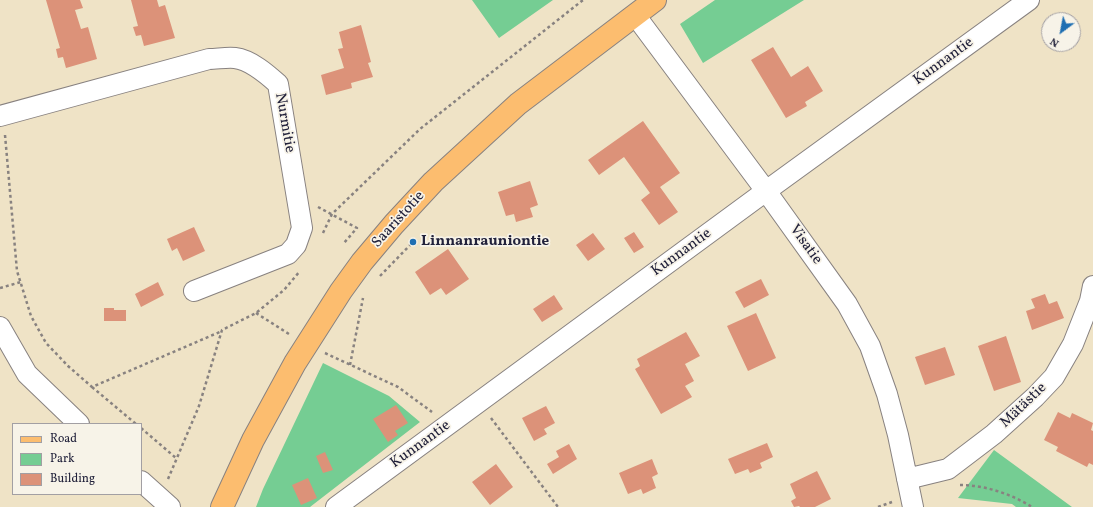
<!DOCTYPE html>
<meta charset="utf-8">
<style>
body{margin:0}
#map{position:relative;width:1093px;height:507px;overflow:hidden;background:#efe3c6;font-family:Vollkorn,serif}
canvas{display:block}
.legend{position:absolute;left:12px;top:423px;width:130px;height:72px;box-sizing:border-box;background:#f7f3e8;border:1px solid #a29fa3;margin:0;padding:5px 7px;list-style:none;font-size:12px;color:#22223b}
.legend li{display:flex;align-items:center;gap:8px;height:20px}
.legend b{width:20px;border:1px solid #a29fa3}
.north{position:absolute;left:1041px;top:12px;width:40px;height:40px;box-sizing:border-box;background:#f7f3e8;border:1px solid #a29fa3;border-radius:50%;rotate:212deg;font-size:11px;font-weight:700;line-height:16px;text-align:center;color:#22223b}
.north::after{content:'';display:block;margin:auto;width:14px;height:18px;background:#1f6fb2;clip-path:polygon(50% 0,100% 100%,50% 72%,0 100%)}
</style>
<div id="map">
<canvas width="1093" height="507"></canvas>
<ul class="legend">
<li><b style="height:5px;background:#fcbd6f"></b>Road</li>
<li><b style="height:11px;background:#75cd93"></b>Park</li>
<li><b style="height:11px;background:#dc9279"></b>Building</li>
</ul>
<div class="north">N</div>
</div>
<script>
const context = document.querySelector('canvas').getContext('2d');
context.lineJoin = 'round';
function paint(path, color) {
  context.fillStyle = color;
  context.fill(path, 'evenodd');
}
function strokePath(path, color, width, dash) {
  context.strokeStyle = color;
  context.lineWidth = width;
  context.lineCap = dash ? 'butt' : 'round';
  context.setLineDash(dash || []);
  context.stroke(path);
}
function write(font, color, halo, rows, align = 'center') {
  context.font = font + ' Vollkorn,serif';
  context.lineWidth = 3.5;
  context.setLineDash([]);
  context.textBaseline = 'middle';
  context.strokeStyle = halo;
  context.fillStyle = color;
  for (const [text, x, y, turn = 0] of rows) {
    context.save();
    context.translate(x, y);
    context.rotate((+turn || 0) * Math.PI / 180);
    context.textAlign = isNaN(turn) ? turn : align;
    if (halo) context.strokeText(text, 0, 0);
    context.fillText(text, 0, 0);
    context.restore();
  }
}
const green = new Path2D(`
 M472,0H553L499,38Z
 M715,0H804L703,63L680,24Z
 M323,363L389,396L420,422L310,507H256L263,489Z
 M994,450L1072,507H1016L1012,504L958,498Z`);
const building = new Path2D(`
 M46,0H80L83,8L75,10L81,29L88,27L97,59L66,68L63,57L58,58L56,49L60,48Z
 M131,0H157L159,7L165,5L175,38L144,46L141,35L136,36L133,27L138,26Z
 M361,25L371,62L368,63L373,77L351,83L352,88L326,95L321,75L344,68L338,49L343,48L339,32Z
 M773,47L791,77L808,66L823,91L805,102L807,106L786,118L751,60Z
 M643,121L680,173L660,187L678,212L659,225L641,200L650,193L624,157L599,175L588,160Z
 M530,181L538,205L530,208L533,217L516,222L514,214L506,216L498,192Z
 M194,227L205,251L183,261L177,248L172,251L167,239Z
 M634,232L644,247L634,253L624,238Z
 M593,233L605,249L588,261L576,245Z
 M448,249L469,279L446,295L441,288L430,295L415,272Z
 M761,279L769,295L744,308L735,292Z
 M158,282L164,295L141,307L135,294Z
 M1045,294L1049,304L1057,301L1064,318L1032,330L1026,311L1035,308L1031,299Z
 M554,295L563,309L542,322L533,309Z
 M104,308H114V310H126V321H104Z
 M756,313L776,358L748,371L727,326Z
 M686,332L700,356L685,364L694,381L685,386L692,397L661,414L635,369L640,366L637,359Z
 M1006,336L1021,382L994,391L978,346Z
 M945,347L955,375L925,385L915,357Z
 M396,405L408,423L395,431L398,435L388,442L373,419Z
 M546,406L555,423L544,429L547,434L534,441L522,418Z
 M1058,412L1070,418L1072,413L1093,423L1091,430L1093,431V465L1089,463L1087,467L1056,451L1058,447L1044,440Z
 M767,443L773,457L760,463L762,468L750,473L748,469L735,474L728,459Z
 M569,444L577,459L553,474L547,464L559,457L556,451Z
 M325,452L333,470L323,473L316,456Z
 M652,459L658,474L652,477L656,488L643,494L641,489L628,494L619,473Z
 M496,464L513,487L490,505L472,482Z
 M817,471L831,499L815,507H800L799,506L794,507L791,501L796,498L790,484Z
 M308,478L317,498L301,505L292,485Z`);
const path = new Path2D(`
 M5,135L17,271L31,316L46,343L68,366L92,387L222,331
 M318,207L357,228L343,244
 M323,233L332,214L420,129L583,0
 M380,276L413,242
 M0,288L21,282
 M256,313L289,334
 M325,353L398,387L432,412
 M350,365L363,298
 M92,387L136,424
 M491,418L558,507
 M141,428L176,458
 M168,479L199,406L222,330L256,313L284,290L300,271
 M960,485C985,485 1011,494 1032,507
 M878,507L892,502`);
const minor = new Path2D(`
 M635,15L766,191L847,304L870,346L887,394L898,435L913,507
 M0,116L209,59C217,59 227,57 235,58C251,60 267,74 278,84L302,228L296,245L288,254L194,291
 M0,327L27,374L79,424
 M907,479L948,469L994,434L1035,397L1054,377L1073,344L1090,301L1093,286
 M141,481L170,507
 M336,507L766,191L1029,0`);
const major = new Path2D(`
 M222,507L253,440L295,363L341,291L362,262L394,224L433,182L518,104L655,0`);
const markers = [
 [413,242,4,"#1f6fb2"]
];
const streetNames = [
 ["Kunnantie",944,62,-36],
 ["Nurmitie",284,123,80],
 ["Saaristotie",399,220,-48],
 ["Visatie",805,245,54],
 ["Kunnantie",682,253,-36],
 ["Mätästie",1024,406,-44],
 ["Kunnantie",421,445,-36]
];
const poiNames = [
 ["Linnanrauniontie",421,242]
];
paint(green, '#75cd93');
paint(building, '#dc9279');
strokePath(minor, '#888280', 22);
strokePath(major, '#888280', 24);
strokePath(path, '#888280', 2.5, [3, 3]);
strokePath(minor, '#fff', 20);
strokePath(major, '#fcbd6f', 22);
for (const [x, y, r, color] of markers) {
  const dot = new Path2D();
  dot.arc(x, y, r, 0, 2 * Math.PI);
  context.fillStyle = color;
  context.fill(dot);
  strokePath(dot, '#f7f3e8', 1.5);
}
write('15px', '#22223b', '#f7f3e8', streetNames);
write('bold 15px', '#22223b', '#f7f3e8', poiNames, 'left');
</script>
